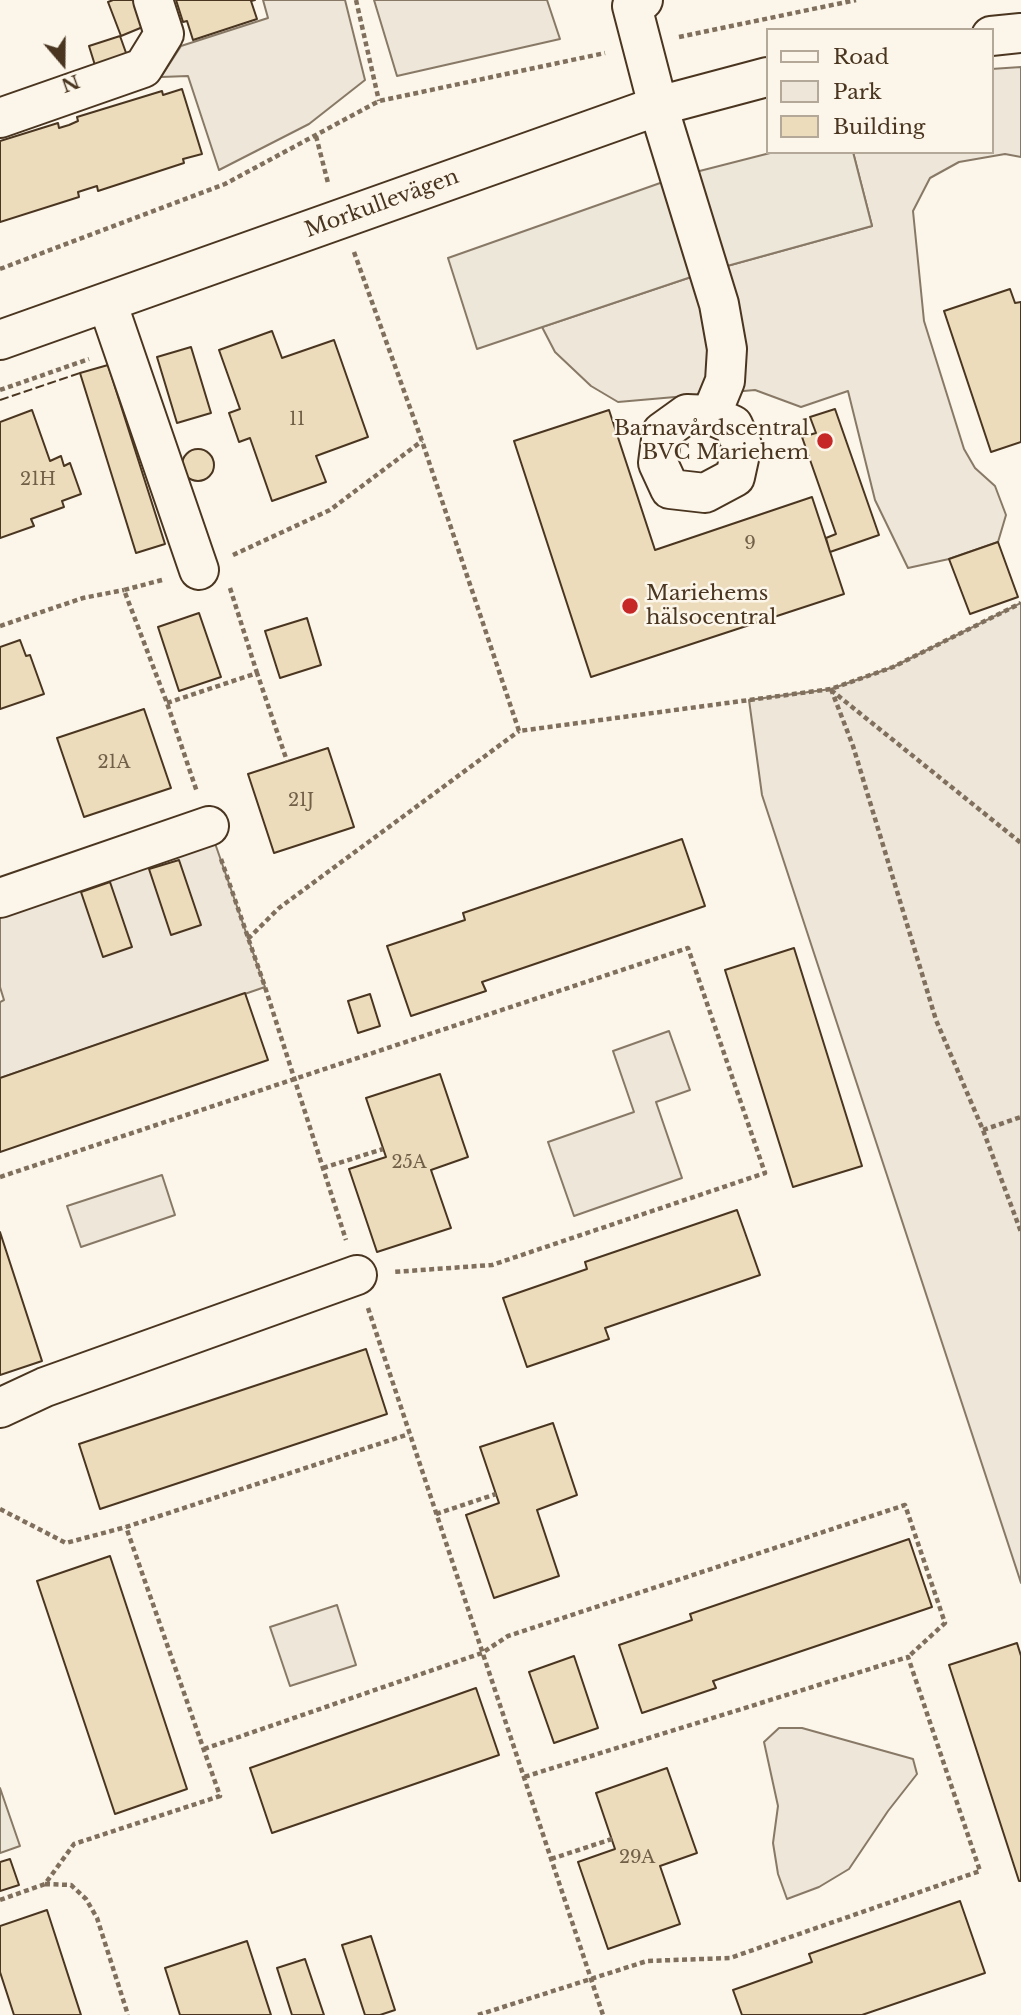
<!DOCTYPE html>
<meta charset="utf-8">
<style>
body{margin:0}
#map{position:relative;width:1021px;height:2015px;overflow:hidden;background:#fbf6e9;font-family:"Libre Baskerville",serif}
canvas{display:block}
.legend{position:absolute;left:766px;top:28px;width:228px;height:126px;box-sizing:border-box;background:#fbf6e9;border:2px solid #b4a999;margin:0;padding:9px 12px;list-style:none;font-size:21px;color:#4a3520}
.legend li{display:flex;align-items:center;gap:14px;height:35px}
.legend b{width:35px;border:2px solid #b4a999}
.north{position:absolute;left:28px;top:28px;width:70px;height:70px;-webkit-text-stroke:5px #fbf6e9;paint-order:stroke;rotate:160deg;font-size:19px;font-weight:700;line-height:28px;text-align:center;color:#4a3520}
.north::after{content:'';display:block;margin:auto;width:24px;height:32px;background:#4a3520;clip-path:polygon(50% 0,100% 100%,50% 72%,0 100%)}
</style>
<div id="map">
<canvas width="1021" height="2015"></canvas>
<ul class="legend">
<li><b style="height:9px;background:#fbf6e9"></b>Road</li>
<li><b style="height:19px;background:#ede6d9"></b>Park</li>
<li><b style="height:19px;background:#ecdcbc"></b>Building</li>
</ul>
<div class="north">N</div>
</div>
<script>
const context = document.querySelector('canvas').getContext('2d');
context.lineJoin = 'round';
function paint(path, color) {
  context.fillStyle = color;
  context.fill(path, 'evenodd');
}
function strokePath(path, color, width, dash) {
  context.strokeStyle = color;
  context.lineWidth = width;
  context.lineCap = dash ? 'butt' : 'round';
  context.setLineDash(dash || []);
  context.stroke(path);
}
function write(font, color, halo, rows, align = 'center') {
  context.font = font + ' "Libre Baskerville",serif';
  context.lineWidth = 5;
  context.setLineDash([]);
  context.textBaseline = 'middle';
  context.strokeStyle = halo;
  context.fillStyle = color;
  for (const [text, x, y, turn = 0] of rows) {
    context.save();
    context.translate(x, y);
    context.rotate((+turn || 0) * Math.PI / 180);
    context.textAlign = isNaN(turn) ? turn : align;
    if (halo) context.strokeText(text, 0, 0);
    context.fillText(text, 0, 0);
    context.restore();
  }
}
const green = new Path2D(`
 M263,0H345L365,80L309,124L219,170L188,76L161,77L181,46L268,18Z
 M374,0H547L560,39L397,76Z
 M1021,67V157L1005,154L959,162L930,178L913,211L924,321L964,449L975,468L995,486L1006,515L998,542L949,559L908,568L875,500L848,391L801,407L755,390L618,402L591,386L555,352L542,327L709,271L872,226L853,152H991V69Z
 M1021,603V1583L762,795L749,700L831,689L893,667Z
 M209,826L265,987L0,1078V1002L4,1000L0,987V898Z
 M669,1031L690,1090L656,1102L682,1178L574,1216L548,1142L634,1112L613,1051Z
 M162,1175L175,1215L81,1247L67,1206Z
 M337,1605L356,1665L290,1686L270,1627Z
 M779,1728H802L913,1759L917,1774L888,1811L849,1869L819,1887L787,1899L778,1874L773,1843L778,1806L764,1742Z`);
const parking = new Path2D(`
 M774,152H853L872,226L709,271L477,349L448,258L680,176Z
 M0,1788L20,1846L0,1853Z`);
const building = new Path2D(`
 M113,0H141L150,24L121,36L108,2Z
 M176,0H255L251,1L257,19L193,40L187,21L183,22Z
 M120,36L130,64L98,75L89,46Z
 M182,89L202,154L183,159L184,163L98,191L97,186L78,192L79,197L0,222V141L58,123L59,128L69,125L78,121L77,117L162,91L163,95Z
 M1010,289L1015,303L1021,302V442L991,452L944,311Z
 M272,331L282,358L334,340L368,437L316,456L326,482L272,501L250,438L239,442L229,413L240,409L219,350Z
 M191,347L211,413L177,423L157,357Z
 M108,365L165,544L136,553L80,373Z
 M835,409L879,535L830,552L826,538L836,534L802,437L816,433L810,417Z
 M32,410L50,461L61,456L64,466L70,463L81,494L62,501L64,507L31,519L34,526L0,538V422Z
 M609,410L655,550L812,497L844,594L591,677L514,441Z
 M182 465a16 16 0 1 1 32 0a16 16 0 1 1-32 0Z
 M998,542L1018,597L970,614L949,559Z
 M199,613L221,677L179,691L158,627Z
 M307,618L321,665L280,678L265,631Z
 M20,640L26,656L30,655L44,694L0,709V647Z
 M144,709L171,788L84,817L57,738Z
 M328,748L354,827L274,853L248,774Z
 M682,839L705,906L482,982L486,991L411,1016L387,946L465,920L463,913Z
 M179,860L201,925L171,935L149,869Z
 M110,882L132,947L103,957L81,892Z
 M794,948L862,1166L793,1187L725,970Z
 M245,993L268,1060L0,1152V1078Z
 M370,994L380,1026L358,1033L348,1001Z
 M440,1074L468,1157L431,1170L451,1228L377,1252L349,1169L386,1157L366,1098Z
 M737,1210L760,1275L605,1328L609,1339L527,1367L503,1298L587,1269L585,1262Z
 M0,1232L42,1361L0,1375Z
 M366,1349L387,1414L100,1509L79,1444Z
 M553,1423L577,1495L537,1510L559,1576L494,1598L466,1515L499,1503L480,1447Z
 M909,1539L932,1607L713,1681L716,1688L642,1713L619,1645L692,1620L690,1614Z
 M110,1556L187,1789L115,1814L37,1581Z
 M1017,1643L1021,1656V1881H1019L949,1665Z
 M574,1656L598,1728L554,1743L529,1672Z
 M476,1688L499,1755L272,1833L250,1768Z
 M667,1768L697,1853L660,1866L680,1924L608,1949L578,1862L615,1849L596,1793Z
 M10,1859L19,1885L0,1891V1862Z
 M960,1901L985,1973L862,2015H742L733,1990L812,1962L809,1954Z
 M47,1910L81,2015H14L0,1972V1926Z
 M371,1936L395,2010L380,2015H365L342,1945Z
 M247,1941L271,2015H180L165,1968Z
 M305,1959L324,2015H292L277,1968Z`);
const path = new Path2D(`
 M356,0L379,101
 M679,37L856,0
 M316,136L328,183
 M354,252L422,441L519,731L831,689L893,667L1021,603
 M0,269L225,184L379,101L605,53
 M0,390L89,359
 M233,555L330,510L422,441
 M162,580L124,590L167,703L197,792
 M230,588L257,673
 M0,626L83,598L124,590
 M831,689L853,746L936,1020L983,1130L1021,1232
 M831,690L1021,843
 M167,703L257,673L287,761
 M221,859L265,987L346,1240
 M248,939L279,908L519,731
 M983,1130L1021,1117
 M323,1168L383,1149
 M0,1177L688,948L765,1173L492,1265L393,1272
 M368,1308L603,2015
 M0,1509L66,1543L126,1527L409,1434
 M436,1514L496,1494
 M204,1749L482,1653L508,1636L905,1505L945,1623L908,1657
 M551,1859L612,1839
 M45,1884L71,1885L86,1899L97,1918L128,2015
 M0,1900L45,1884L74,1844L220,1796L126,1527
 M478,2015L647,1961L730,1958L980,1871L908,1657L524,1777`);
const minor = new Path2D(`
 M643,0L632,6L658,106L719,304L727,349L725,381L711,415
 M991,36L1021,33
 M0,118L143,68L164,34L153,0
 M107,302L199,570
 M0,340L658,106L767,77
 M687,414L711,415L733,425L742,445L735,477L705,493L670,489L658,463L662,432Z
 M0,898L209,826
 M0,1408L45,1387L357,1275`);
const fence = new Path2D(`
 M0,400L80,373`);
const markers = [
 [825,441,9,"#c62828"],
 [630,606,9,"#c62828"]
];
const numberNames = [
 ["11",297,420],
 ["21H",38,480],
 ["9",750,544],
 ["21A",114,763],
 ["21J",301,801],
 ["25A",409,1163],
 ["29A",637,1858]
];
const streetNames = [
 ["Morkullevägen",382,204,-20]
];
const poiNames = [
 ["Barnavårdscentral",809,429],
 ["BVC Mariehem",809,453],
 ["Mariehems",646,594,"left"],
 ["hälsocentral",646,618,"left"]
];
paint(green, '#ede6d9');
strokePath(green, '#887966', 2);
paint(parking, '#ede7d9');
strokePath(parking, '#887966', 2);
paint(building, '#ecdcbc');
strokePath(building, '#4a3520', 2);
strokePath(minor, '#4a3520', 42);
strokePath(path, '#7f6f5c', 4.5, [5, 3.5]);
strokePath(minor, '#fbf6e9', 38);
strokePath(fence, '#4a3520', 2, [9, 3.5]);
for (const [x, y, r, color] of markers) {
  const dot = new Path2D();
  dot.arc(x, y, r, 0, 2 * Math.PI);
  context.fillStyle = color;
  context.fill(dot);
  strokePath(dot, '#fbf6e9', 2.5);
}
write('18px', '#725f47', null, numberNames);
write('21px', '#4a3520', '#fbf6e9', streetNames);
write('21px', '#4a3520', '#fbf6e9', poiNames, 'right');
</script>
